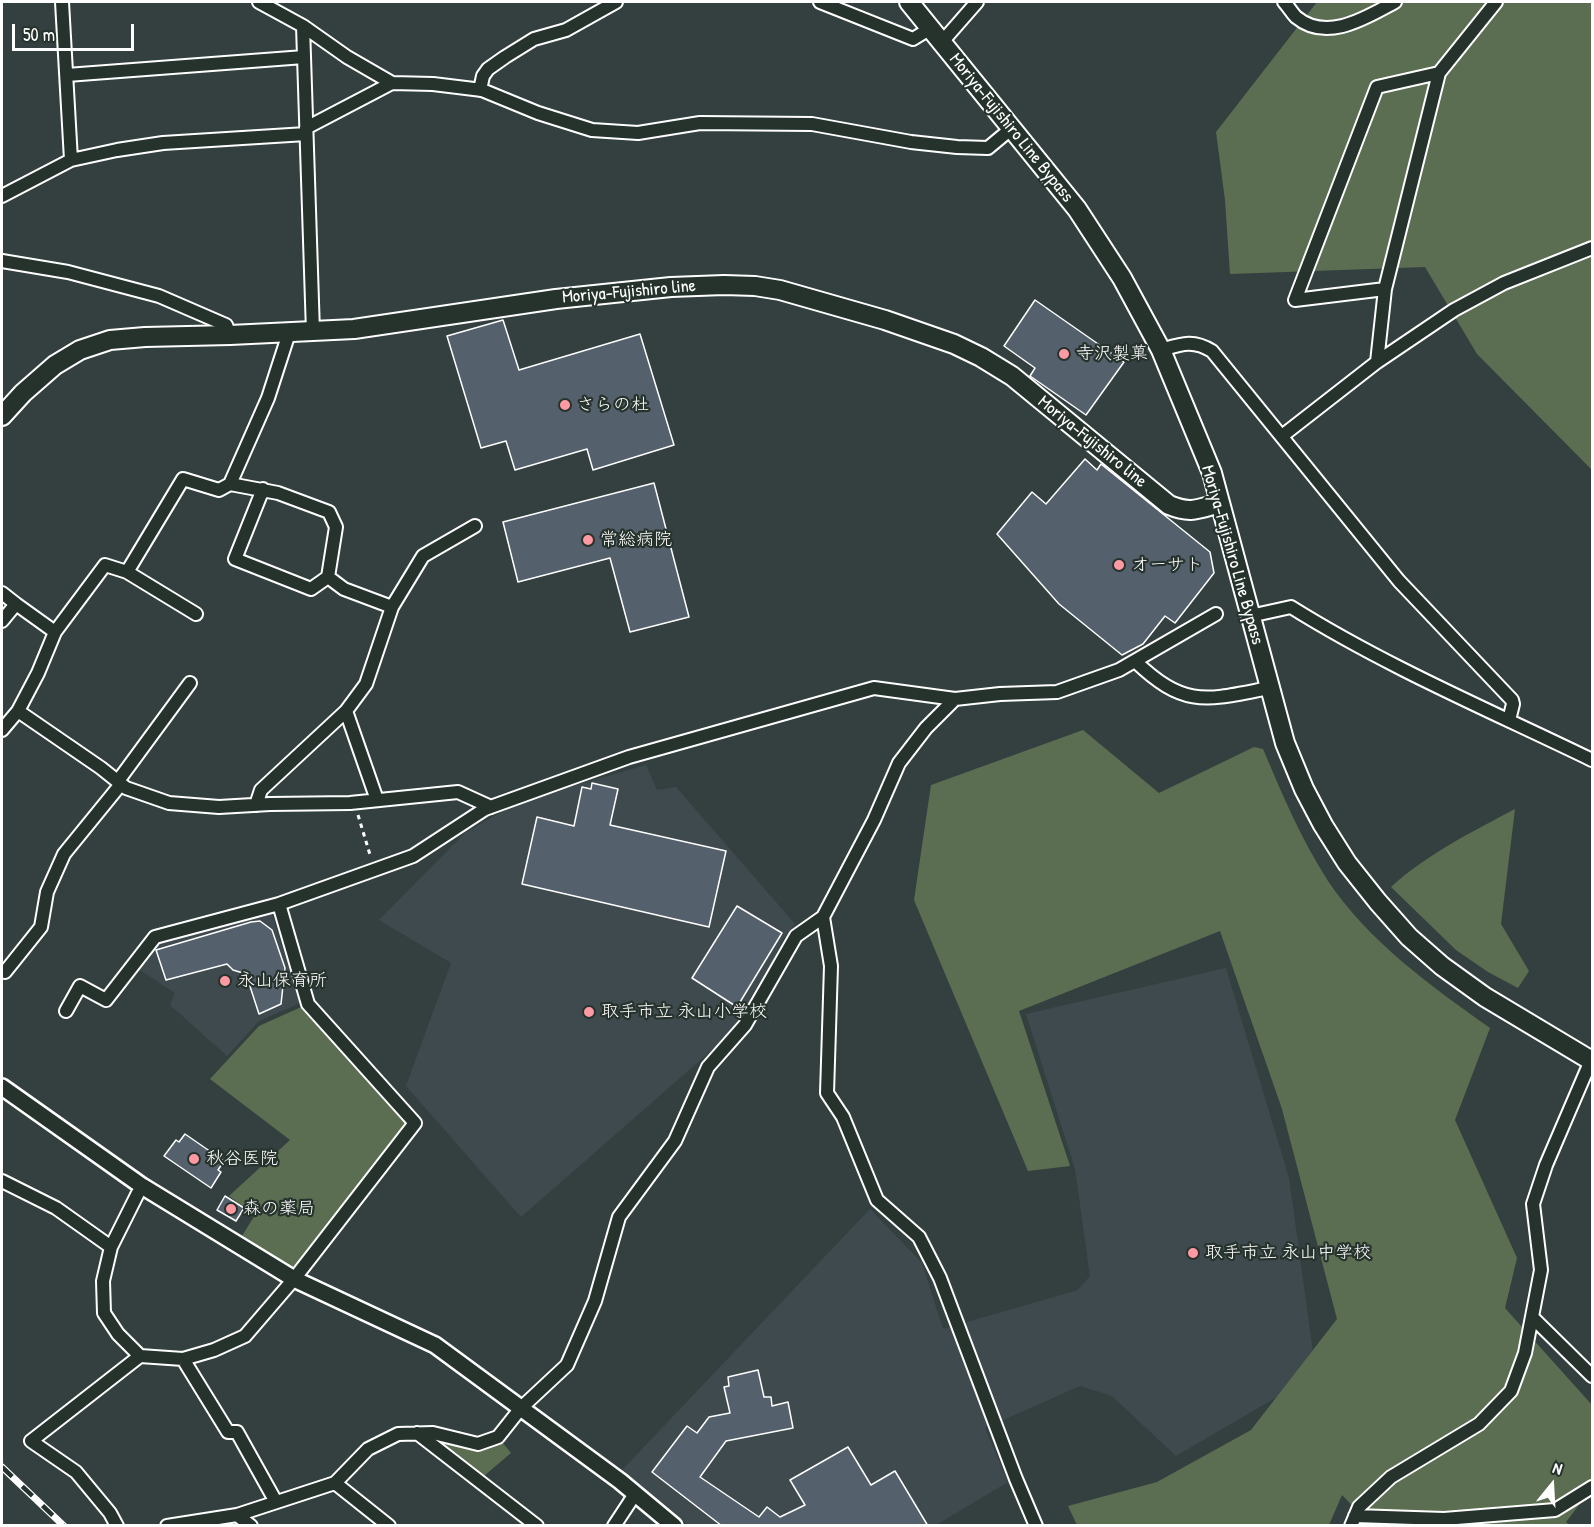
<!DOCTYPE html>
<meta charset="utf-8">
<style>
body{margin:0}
#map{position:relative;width:1594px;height:1527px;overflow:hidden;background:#344040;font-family:"Patrick Hand",sans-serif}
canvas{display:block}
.frame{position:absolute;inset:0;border:3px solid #fff;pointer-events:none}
.north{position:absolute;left:1522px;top:1455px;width:60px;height:60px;-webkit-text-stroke:4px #26332d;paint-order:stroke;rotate:18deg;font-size:16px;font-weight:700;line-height:24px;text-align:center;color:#fff}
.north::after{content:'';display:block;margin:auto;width:21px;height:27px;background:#fff;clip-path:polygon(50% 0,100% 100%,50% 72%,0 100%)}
.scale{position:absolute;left:12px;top:24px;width:122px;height:27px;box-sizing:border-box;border:3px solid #fff;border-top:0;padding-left:8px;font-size:18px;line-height:21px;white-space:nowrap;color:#fff;-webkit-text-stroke:4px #26332d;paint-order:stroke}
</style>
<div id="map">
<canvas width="1594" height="1527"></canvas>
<div class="frame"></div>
<div class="north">N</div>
<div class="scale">50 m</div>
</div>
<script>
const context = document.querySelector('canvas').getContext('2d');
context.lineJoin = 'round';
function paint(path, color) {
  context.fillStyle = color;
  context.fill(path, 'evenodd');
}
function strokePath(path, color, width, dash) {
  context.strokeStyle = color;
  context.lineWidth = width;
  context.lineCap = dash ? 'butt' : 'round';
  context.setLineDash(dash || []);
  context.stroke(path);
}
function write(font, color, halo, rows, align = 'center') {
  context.font = font + ' "Patrick Hand","Klee One",sans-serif';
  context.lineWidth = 4.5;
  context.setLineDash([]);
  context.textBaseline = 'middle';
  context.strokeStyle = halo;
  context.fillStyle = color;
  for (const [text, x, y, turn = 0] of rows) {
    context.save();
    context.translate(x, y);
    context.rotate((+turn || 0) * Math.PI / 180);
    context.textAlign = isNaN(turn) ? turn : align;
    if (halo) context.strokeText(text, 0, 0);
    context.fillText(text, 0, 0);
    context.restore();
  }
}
const built = new Path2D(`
 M646,765L657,790L676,787L795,924L783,939L760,989L729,1035L521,1217L406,1086L451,963L379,920L466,832L521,801Z
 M272,914L300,1003L259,1021L227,1056L170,1005L175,993L137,968L157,944Z
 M1226,968L1289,1178L1316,1374L1176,1456L1112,1396L1080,1386L985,1428L1008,1482L936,1525H688L622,1470L870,1209L922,1263L943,1329L1078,1290L1090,1276L1075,1169L1026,1014Z`);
const green = new Path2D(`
 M1317,2H1592V470L1477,354L1425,267L1230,274L1225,200L1216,132Z
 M1083,730L1159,793L1254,747L1263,749C1282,794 1301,839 1328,881C1368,941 1432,987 1490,1028L1455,1120L1517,1258L1505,1308L1592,1405V1488L1566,1522L1570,1525H1371L1342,1495L1329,1525H1077L1068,1506L1157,1482L1251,1430L1337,1319L1282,1109L1220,931L1019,1011L1070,1166L1028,1171L914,900L931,785Z
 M1515,809L1501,924L1529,971L1518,988L1488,972L1456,950L1391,887C1427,854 1472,832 1515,809Z
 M308,1004L415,1123L294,1279L237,1244L255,1215L229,1196L290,1140L210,1079L259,1026Z
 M417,1433L478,1444L498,1437L511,1453L478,1481Z`);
const building = new Path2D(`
 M1035,300L1124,362L1086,415L1030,376L1035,368L1004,346Z
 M503,320L519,370L640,334L674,445L593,470L587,449L515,470L506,441L481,448L447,336Z
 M1085,459L1097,470L1101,464L1210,552L1214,573L1175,623L1165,616L1143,644L1122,655L1059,604L997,534L1032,492L1046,504Z
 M654,483L689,617L630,632L610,558L518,582L503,522Z
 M592,783L618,789L610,825L726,851L709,927L522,884L537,817L574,826L582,787L591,789Z
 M737,906L782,933L737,1007L692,978Z
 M260,921L272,930L285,968L281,1004L259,1014L246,974L233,970L227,964L166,980L156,950L251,922Z
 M185,1134L224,1161L218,1170L221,1172L211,1188L164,1156L176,1140L179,1142Z
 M225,1196L244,1208L236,1221L217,1210Z
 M758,1370L764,1397H771L772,1406L788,1402L793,1428L726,1441L700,1477L759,1517L767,1507L780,1517L805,1505L790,1480L848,1447L871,1485L895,1471L928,1526H722L652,1472L687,1426L697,1433L709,1417L730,1413L724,1387L729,1386L728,1377Z`);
const path = new Path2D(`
 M358,815L371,858`);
const minor = new Path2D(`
 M62,2L71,160
 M259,2L303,26L313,332
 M820,2L913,39L931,28
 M1284,2C1288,6 1292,13 1296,17C1327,43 1367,17 1395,2
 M303,26L347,57L392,83L433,84L482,90L538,113L592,130L638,133L700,123L812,124L911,142L957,147L988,148L1012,128
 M942,42L977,2
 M67,75L304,57
 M480,90L483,76L488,69L505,57L534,39L566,30L616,2
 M306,128L392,83
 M2,196L71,160L117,150L163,143L306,134
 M2,261L68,272L159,296L226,325L230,335
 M1385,289L1295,300L1377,87L1439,73
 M1161,350C1181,344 1193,339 1212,351L1399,581L1512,700L1513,704L1509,720
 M1377,362L1454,310L1504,283L1592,248
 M1282,436L1377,362L1385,289L1439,73L1496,2
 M230,484L278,493L329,512L336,527L328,577L344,589L392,607
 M263,489L235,559L311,589L328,577
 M127,572L196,614
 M2,593L16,604L2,621
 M16,604L55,632L105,565L127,572L183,479L219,490L230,484L268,398L289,333
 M1250,616L1291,607C1387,667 1491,711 1592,760
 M1135,661C1185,709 1207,700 1269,688
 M18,711L38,673L55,632
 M346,711L366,684L392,607L423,556L475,526
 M2,730L18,711L101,768L126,788L169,803L219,807L270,804L350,803L458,792L491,807
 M118,781L190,683
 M256,805L261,790L346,711L377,800
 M823,917L831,966L827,1093L843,1117L877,1200L919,1237L940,1278L1016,1479L1036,1526
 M5,972L41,927L47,892L64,854L121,784
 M66,1011L80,986L106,1000L155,937L279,904
 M2,1181L56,1208L111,1247
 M138,1193L111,1247L103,1281L104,1313L118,1334L140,1356L183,1359L214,1350L245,1336L294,1279L415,1123L308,1004L279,904L413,856L485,809L629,757L874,688L955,699
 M1532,1317L1592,1376
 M183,1359L228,1432H237L276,1502
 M417,1433L537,1526
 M335,1483L389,1526
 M237,1515L251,1526
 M1355,1516L1444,1519L1555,1510L1592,1487
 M117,1526L110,1513L76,1472L31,1441L140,1356
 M167,1526L237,1515L335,1483L368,1449L398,1434L433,1433L478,1444L498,1437L521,1408L567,1365L595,1301L619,1217L675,1141L708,1067L745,1025L796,936L823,917L874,820L899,763L926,728L955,699L1000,694L1057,692L1119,670L1216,614
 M614,1526L635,1494
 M1351,1526L1359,1507L1391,1477L1479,1424L1511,1391L1525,1353L1541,1270L1533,1204L1546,1165L1592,1058`);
const tertiary = new Path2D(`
 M2,1087L142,1186L294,1279L435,1345L620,1481L674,1526`);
const secondary = new Path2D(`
 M909,2L1077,209L1122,278L1161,350L1212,473L1285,743L1304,789L1323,825L1347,863L1378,902L1409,937L1442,966L1485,997L1592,1061
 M2,416L23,393L55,365L80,350L110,340L145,337L230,335L354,329L556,299L671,287L724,285L755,286L780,290L885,320L954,344L981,357L1012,376L1169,505C1191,514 1198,509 1220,503`);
const rail = new Path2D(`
 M2,1467L64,1526`);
const markers = [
 [1064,354,6,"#ff9aa2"],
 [565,405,6,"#ff9aa2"],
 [588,540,6,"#ff9aa2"],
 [1119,565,6,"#ff9aa2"],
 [225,981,6,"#ff9aa2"],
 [589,1012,6,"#ff9aa2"],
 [194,1159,6,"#ff9aa2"],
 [231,1209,6,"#ff9aa2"],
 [1193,1253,6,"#ff9aa2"]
];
const streetNames = [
 ["Moriya-Fujishiro Line Bypass",1011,128,51],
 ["Moriya-Fujishiro line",629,292,-5],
 ["Moriya-Fujishiro line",1092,442,39],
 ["Moriya-Fujishiro Line Bypass",1232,555,74]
];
const poiNames = [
 ["寺沢製菓",1076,354],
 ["さらの杜",577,405],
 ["常総病院",600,540],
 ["オーサト",1131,565],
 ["永山保育所",237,981],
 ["取手市立 永山小学校",601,1012],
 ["秋谷医院",206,1159],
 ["森の薬局",243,1209],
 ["取手市立 永山中学校",1205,1253]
];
paint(built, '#3e4a4e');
paint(green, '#5b6e51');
paint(building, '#55606d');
strokePath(building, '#fff', 1.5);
strokePath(minor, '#fff', 16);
strokePath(tertiary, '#fff', 20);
strokePath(secondary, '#fff', 22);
strokePath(path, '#fff', 3, [4.5, 4.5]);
strokePath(minor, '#26332d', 12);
strokePath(tertiary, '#26332d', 15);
strokePath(secondary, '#26332d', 18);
strokePath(rail, '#fff', 7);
strokePath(rail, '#26332d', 4.5, [14]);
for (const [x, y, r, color] of markers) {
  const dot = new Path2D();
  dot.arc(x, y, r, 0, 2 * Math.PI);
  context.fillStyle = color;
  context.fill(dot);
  strokePath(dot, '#26332d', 2);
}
write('18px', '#fff', '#26332d', streetNames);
write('18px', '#fff', '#26332d', poiNames, 'left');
</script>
